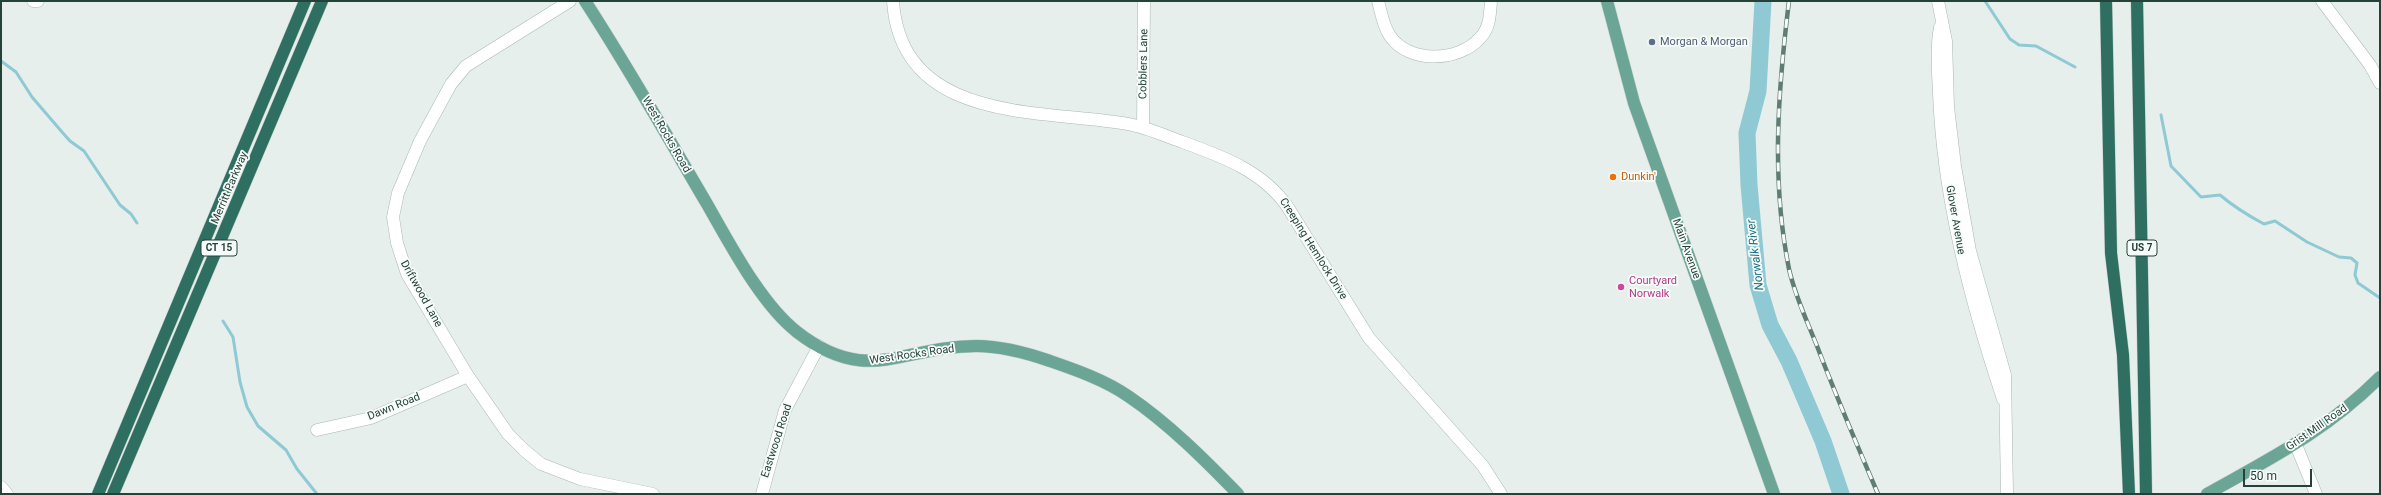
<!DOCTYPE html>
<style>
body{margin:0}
#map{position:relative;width:2381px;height:495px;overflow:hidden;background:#e6efeb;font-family:Roboto,sans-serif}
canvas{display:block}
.frame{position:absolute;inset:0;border:2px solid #24423a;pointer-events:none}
.scale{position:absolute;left:2243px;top:469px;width:69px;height:18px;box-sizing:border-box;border:2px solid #24423a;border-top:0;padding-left:5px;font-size:12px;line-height:14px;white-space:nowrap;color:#24423a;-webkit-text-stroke:3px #f7fbf9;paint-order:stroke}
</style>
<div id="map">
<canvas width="2381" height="495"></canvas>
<div class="frame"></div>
<div class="scale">50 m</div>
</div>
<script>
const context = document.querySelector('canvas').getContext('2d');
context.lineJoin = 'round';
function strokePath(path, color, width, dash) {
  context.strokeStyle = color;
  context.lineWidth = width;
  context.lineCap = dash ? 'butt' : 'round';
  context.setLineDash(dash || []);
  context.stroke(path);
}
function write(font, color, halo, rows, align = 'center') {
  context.font = font + ' Roboto,sans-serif';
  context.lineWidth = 3.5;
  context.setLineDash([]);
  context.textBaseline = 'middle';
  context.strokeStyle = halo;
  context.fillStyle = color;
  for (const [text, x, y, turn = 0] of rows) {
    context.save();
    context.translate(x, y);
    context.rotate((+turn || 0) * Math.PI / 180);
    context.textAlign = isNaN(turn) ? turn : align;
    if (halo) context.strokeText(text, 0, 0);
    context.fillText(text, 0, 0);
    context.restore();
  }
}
const stream = new Path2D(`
 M1985,1L2010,39L2019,45L2036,46L2075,67
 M1,61L16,72L32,97L62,132L70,141L84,151L120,205L131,214L137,223
 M2161,115L2171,166L2201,197L2220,195C2233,206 2249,216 2264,224L2275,221L2307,242L2339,257L2351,258L2357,263L2355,275L2358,283L2380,298
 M223,321L233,337L240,382L247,407L258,426L286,450L297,469L317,494`);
const river = new Path2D(`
 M1763,1L1758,91L1747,133L1749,185L1758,285L1770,325L1789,361L1823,441L1841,494`);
const minor = new Path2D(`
 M33,1H38
 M570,1L466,66L451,84L420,141L398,193L393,217L397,243L407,274L468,376L508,434L524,450L541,464L580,479L653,494
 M893,1C901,124 1042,109 1128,124C1145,127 1161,134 1177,140C1218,155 1261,169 1287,206L1369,338L1483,466L1501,494
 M1378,1C1381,12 1383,26 1390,36C1409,64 1459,62 1480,38C1490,28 1490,14 1491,1
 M1938,1L1946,41L1948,107L1955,166L1970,251L2005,375L2007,494
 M2322,1L2370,65L2380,83
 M1940,27C1936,49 1938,71 1939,93C1943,197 1970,300 2003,399
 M1143,127L1144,1
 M317,430L371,418L468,376
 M2296,445L2316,494
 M1,487L7,494
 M762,494L785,410L819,346`);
const major = new Path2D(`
 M585,1C628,67 667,136 707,204C730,244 761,304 797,332C868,387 902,346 976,346C1001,346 1027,353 1050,361C1076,370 1105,380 1128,396C1168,423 1204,459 1238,494
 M1607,1L1634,103L1774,494
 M2207,494C2273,457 2326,431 2380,377`);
const highway = new Path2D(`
 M2106,1L2111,253L2123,355L2129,494
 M2137,1L2146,494
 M98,494L305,1
 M113,494L322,1`);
const rail = new Path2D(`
 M1789,1C1778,90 1771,180 1789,269C1795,296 1807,321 1817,346C1836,396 1857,445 1878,494`);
const markers = [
 [1652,42,4,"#5c6f8a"],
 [1613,177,4,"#e8710a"],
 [1621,287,4,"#d1479c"]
];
const shields = [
 [219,248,36],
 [2142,248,30]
];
const shieldNames = [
 ["CT 15",219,248],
 ["US 7",2142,248]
];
const serviceNames = [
 ["Morgan & Morgan",1660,42]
];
const streetNames = [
 ["Cobblers Lane",1144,64,-89],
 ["West Rocks Road",666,135,60],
 ["Merritt Parkway",230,188,-67],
 ["Glover Avenue",1955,220,80],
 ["Creeping Hemlock Drive",1313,249,58],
 ["Main Avenue",1686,249,70],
 ["Driftwood Lane",421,294,61],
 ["West Rocks Road",912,355,-8],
 ["Dawn Road",394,407,-22],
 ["Grist Mill Road",2317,428,-35],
 ["Eastwood Road",777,441,-72]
];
const foodNames = [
 ["Dunkin'",1621,177]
];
const hotelNames = [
 ["Courtyard",1629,281],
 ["Norwalk",1629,294]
];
const waterNames = [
 ["Norwalk River",1756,255,-97]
];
strokePath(stream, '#8ec9d4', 3);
strokePath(river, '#8ec9d4', 17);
strokePath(minor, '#a8b8b2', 13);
strokePath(major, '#c2cac8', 13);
strokePath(highway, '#c2cac8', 13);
strokePath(minor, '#fff', 12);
strokePath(major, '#6aa596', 12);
strokePath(highway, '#2f6f62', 12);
strokePath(rail, '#5f7d75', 4.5);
strokePath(rail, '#f7fbf9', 3, [9]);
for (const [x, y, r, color] of markers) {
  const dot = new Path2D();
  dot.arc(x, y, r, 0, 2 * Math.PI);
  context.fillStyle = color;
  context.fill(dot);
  strokePath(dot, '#f7fbf9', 1.5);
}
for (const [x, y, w] of shields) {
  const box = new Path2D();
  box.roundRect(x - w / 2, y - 8, w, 16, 3);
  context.fillStyle = '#f7fbf9';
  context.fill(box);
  strokePath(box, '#24423a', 1);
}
write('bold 10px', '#24423a', null, shieldNames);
write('11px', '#4e5e75', '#f7fbf9', serviceNames, 'left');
write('11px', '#24423a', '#f7fbf9', streetNames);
write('11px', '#c56008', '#f7fbf9', foodNames, 'left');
write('11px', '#b23c85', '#f7fbf9', hotelNames, 'left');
write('italic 12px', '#1c6f80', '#f7fbf9', waterNames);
</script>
